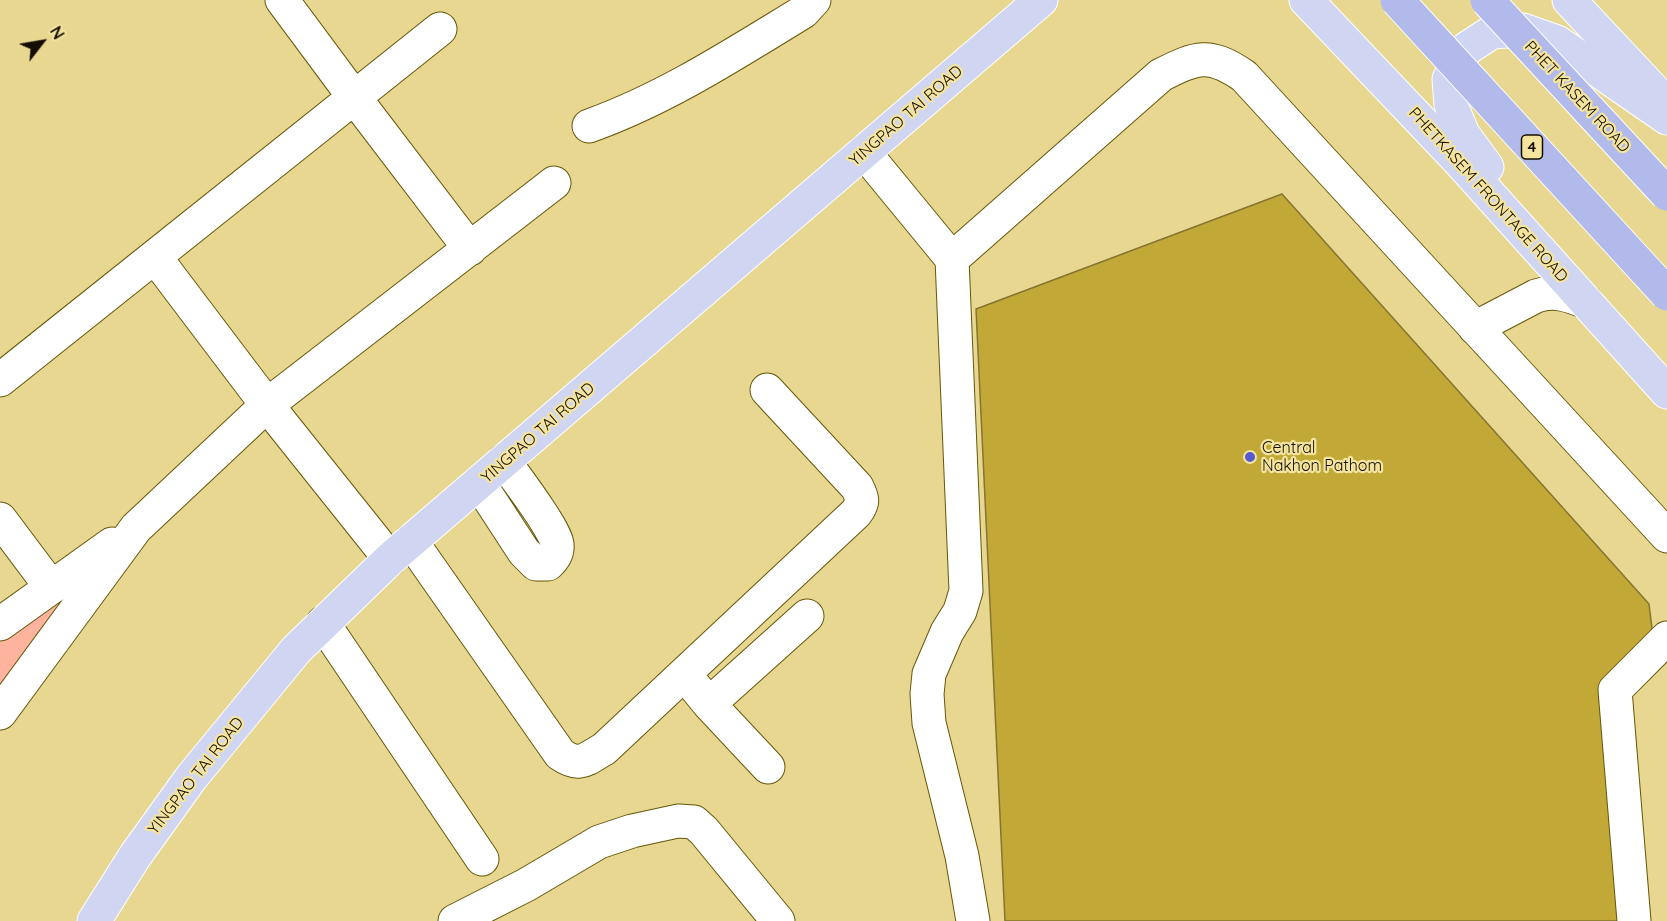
<!DOCTYPE html>
<style>
body{margin:0}
#map{position:relative;width:1667px;height:921px;overflow:hidden;background:#e7d791;font-family:Quicksand,sans-serif}
canvas{display:block}
.north{position:absolute;left:12px;top:12px;width:60px;height:60px;-webkit-text-stroke:4px #f4e49e;paint-order:stroke;rotate:59deg;font-size:16px;font-weight:700;line-height:24px;text-align:center;color:#140e00}
.north::after{content:'';display:block;margin:auto;width:21px;height:27px;background:#140e00;clip-path:polygon(50% 0,100% 100%,50% 72%,0 100%)}
</style>
<div id="map">
<canvas width="1667" height="921"></canvas>
<div class="north">N</div>
</div>
<script>
const context = document.querySelector('canvas').getContext('2d');
context.lineJoin = 'round';
function paint(path, color) {
  context.fillStyle = color;
  context.fill(path, 'evenodd');
}
function strokePath(path, color, width, dash) {
  context.strokeStyle = color;
  context.lineWidth = width;
  context.lineCap = dash ? 'butt' : 'round';
  context.setLineDash(dash || []);
  context.stroke(path);
}
function write(font, color, halo, rows, align = 'center') {
  context.font = font + ' Quicksand,sans-serif';
  context.lineWidth = 4.5;
  context.setLineDash([]);
  context.textBaseline = 'middle';
  context.strokeStyle = halo;
  context.fillStyle = color;
  for (const [text, x, y, turn = 0] of rows) {
    context.save();
    context.translate(x, y);
    context.rotate((+turn || 0) * Math.PI / 180);
    context.textAlign = isNaN(turn) ? turn : align;
    if (halo) context.strokeText(text, 0, 0);
    context.fillText(text, 0, 0);
    context.restore();
  }
}
const green = new Path2D(`
 M112,550L0,722V633Z`);
const building = new Path2D(`
 M1282,194L1649,604L1656,661L1610,705L1619,921H1005L976,309Z`);
const minor = new Path2D(`
 M282,0L354,97L470,249
 M589,126C665,99 734,54 803,12L814,0
 M864,152L952,259L966,591L960,611L947,632L929,674L927,694L929,723L962,856L973,921
 M155,257L267,405L390,559
 M952,259L1161,75C1197,57 1209,52 1244,76L1667,536
 M1475,328L1536,296C1554,290 1568,295 1586,302
 M0,380L440,29
 M479,483L524,552L536,564H548C554,558 558,553 557,544C557,532 514,475 504,461
 M0,519L51,587
 M411,541L560,754C580,768 586,759 604,749L856,513C864,502 863,499 857,487L767,390
 M323,623L482,859
 M0,624L112,544
 M695,687L709,704L768,767
 M709,704L807,616
 M0,713L136,528L267,405L554,183
 M455,921L526,885L599,842L632,831L678,821L694,822L704,831L778,921
 M1634,921L1615,690L1667,638`);
const major = new Path2D(`
 M1306,0L1461,163L1667,392
 M1569,0L1660,97
 M1487,167L1463,134L1451,105L1449,79L1466,49L1492,32L1523,30L1557,42L1667,118
 M94,921L135,856L191,778L296,650L390,559L1041,0`);
const highwayBridge = new Path2D(`
 M1397,0L1667,294
 M1487,0L1667,194`);
const markers = [
 [1250,457,6,"#555bd1"]
];
const shields = [
 [1532,147,21]
];
const shieldNames = [
 ["4",1532,147]
];
const streetNames = [
 ["PHET KASEM ROAD",1577,97,47],
 ["YINGPAO TAI ROAD",906,116,-41],
 ["PHETKASEM FRONTAGE ROAD",1488,195,48],
 ["YINGPAO TAI ROAD",538,433,-41],
 ["YINGPAO TAI ROAD",196,776,-52]
];
const poiNames = [
 ["Central",1262,448],
 ["Nakhon Pathom",1262,466]
];
paint(green, '#feb39e');
paint(building, '#c1a837');
strokePath(building, '#857530', 1.5);
strokePath(minor, '#665709', 35);
strokePath(major, '#fff', 35);
strokePath(minor, '#fff', 33);
strokePath(major, '#d0d6f2', 33);
strokePath(highwayBridge, '#fff', 35, []);
strokePath(highwayBridge, '#b1baea', 33);
for (const [x, y, r, color] of markers) {
  const dot = new Path2D();
  dot.arc(x, y, r, 0, 2 * Math.PI);
  context.fillStyle = color;
  context.fill(dot);
  strokePath(dot, '#f4e49e', 2);
}
for (const [x, y, w] of shields) {
  const box = new Path2D();
  box.roundRect(x - w / 2, y - 12, w, 24, 4.5);
  context.fillStyle = '#f4e49e';
  context.fill(box);
  strokePath(box, '#140e00', 1.5);
}
write('bold 15px', '#140e00', null, shieldNames);
write('16px', '#140e00', '#f4e49e', streetNames);
write('16px', '#140e00', '#f4e49e', poiNames, 'left');
</script>
